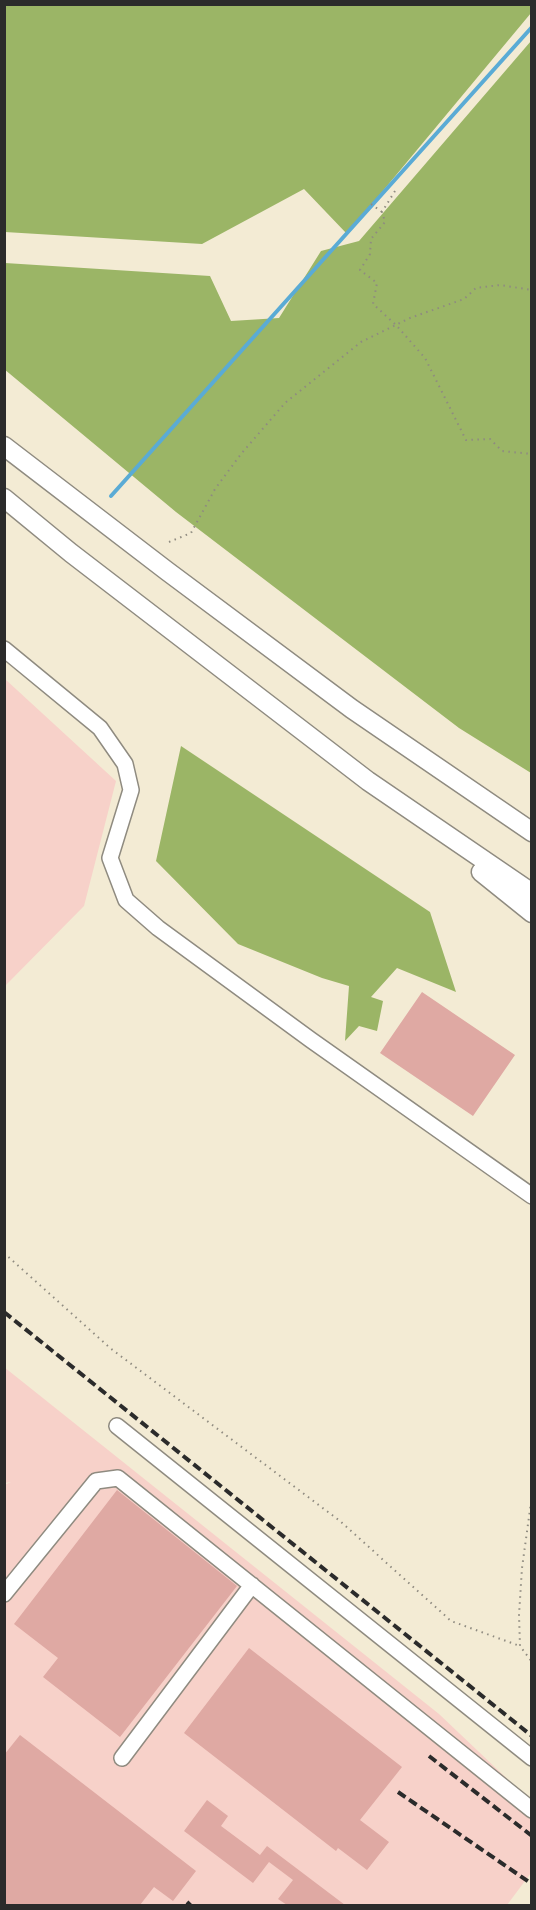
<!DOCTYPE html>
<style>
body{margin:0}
#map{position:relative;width:536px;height:1910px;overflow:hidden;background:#f3ebd4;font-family:"Old Standard TT",serif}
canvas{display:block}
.frame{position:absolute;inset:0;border:6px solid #2b2b2b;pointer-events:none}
</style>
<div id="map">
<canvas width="536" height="1910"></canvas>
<div class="frame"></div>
</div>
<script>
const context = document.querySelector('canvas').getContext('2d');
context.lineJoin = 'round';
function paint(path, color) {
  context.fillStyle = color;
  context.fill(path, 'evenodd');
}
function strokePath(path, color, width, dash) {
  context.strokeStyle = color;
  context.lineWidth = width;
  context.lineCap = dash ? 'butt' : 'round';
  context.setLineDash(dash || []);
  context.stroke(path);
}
const built = new Path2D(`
 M5,679L116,781L84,906L5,986Z
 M4,1367L439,1714L519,1790L531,1798V1873L507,1905H5L4,1485L11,1482L5,1483Z`);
const forest = new Path2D(`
 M531,4V13L347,234L304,189L202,244L5,232V5Z
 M531,41V773L459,728L176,512L4,369L5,263L210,276L231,321L279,318L321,251L359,241Z
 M181,746L430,912L456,992L397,968L371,997L383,1001L377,1031L359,1026L345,1041L349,986L322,978L238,944L156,861Z`);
const stream = new Path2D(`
 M111,496L532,27`);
const building = new Path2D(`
 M422,992L515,1055L473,1116L380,1053Z
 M117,1490L237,1586L120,1737L43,1677L58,1658L14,1624Z
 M249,1648L402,1767L360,1820L389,1842L367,1870L338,1848L336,1851L184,1733Z
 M20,1735L196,1871L173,1901L154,1887L140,1905H4V1755Z
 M207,1800L228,1816L221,1826L260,1855L267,1846L345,1905H287L278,1899L293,1880L269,1862L253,1883L184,1831Z`);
const path = new Path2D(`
 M395,191L382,212L385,222L371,239L370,254L360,270L377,283L373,304L396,325L425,358L466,440L490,439L502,451L532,454
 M371,204L382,212
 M169,542L191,533L215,489L241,454L285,403L361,342L410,318L464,299L476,288L500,285L532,290
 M4,1253L110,1348L340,1521L451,1621L520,1646
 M532,1495L522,1568L519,1615L520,1646L532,1662`);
const minor = new Path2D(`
 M4,649L100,728L125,764L131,790L110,858L126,900L158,928L311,1040L532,1196
 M117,1426L532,1758
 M4,1594L96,1481L118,1478L532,1810
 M122,1758L252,1585`);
const major = new Path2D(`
 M4,446L167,571L352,709L532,832
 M4,498L71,553L368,781L532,893
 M481,872L532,913`);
const rail = new Path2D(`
 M4,1312L532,1736
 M429,1756L532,1836
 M398,1792L532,1884
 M187,1902L191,1906`);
paint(built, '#f7d1c9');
paint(forest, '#9bb566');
strokePath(stream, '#5aabd5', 4);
paint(building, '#dfa9a3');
strokePath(minor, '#8f8b80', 18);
strokePath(major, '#8f8b80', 21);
strokePath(path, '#8f8b80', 2, [1.5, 4.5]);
strokePath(minor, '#fff', 15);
strokePath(major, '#fff', 18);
strokePath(rail, '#2b2b2b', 4, [9, 4.5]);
</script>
